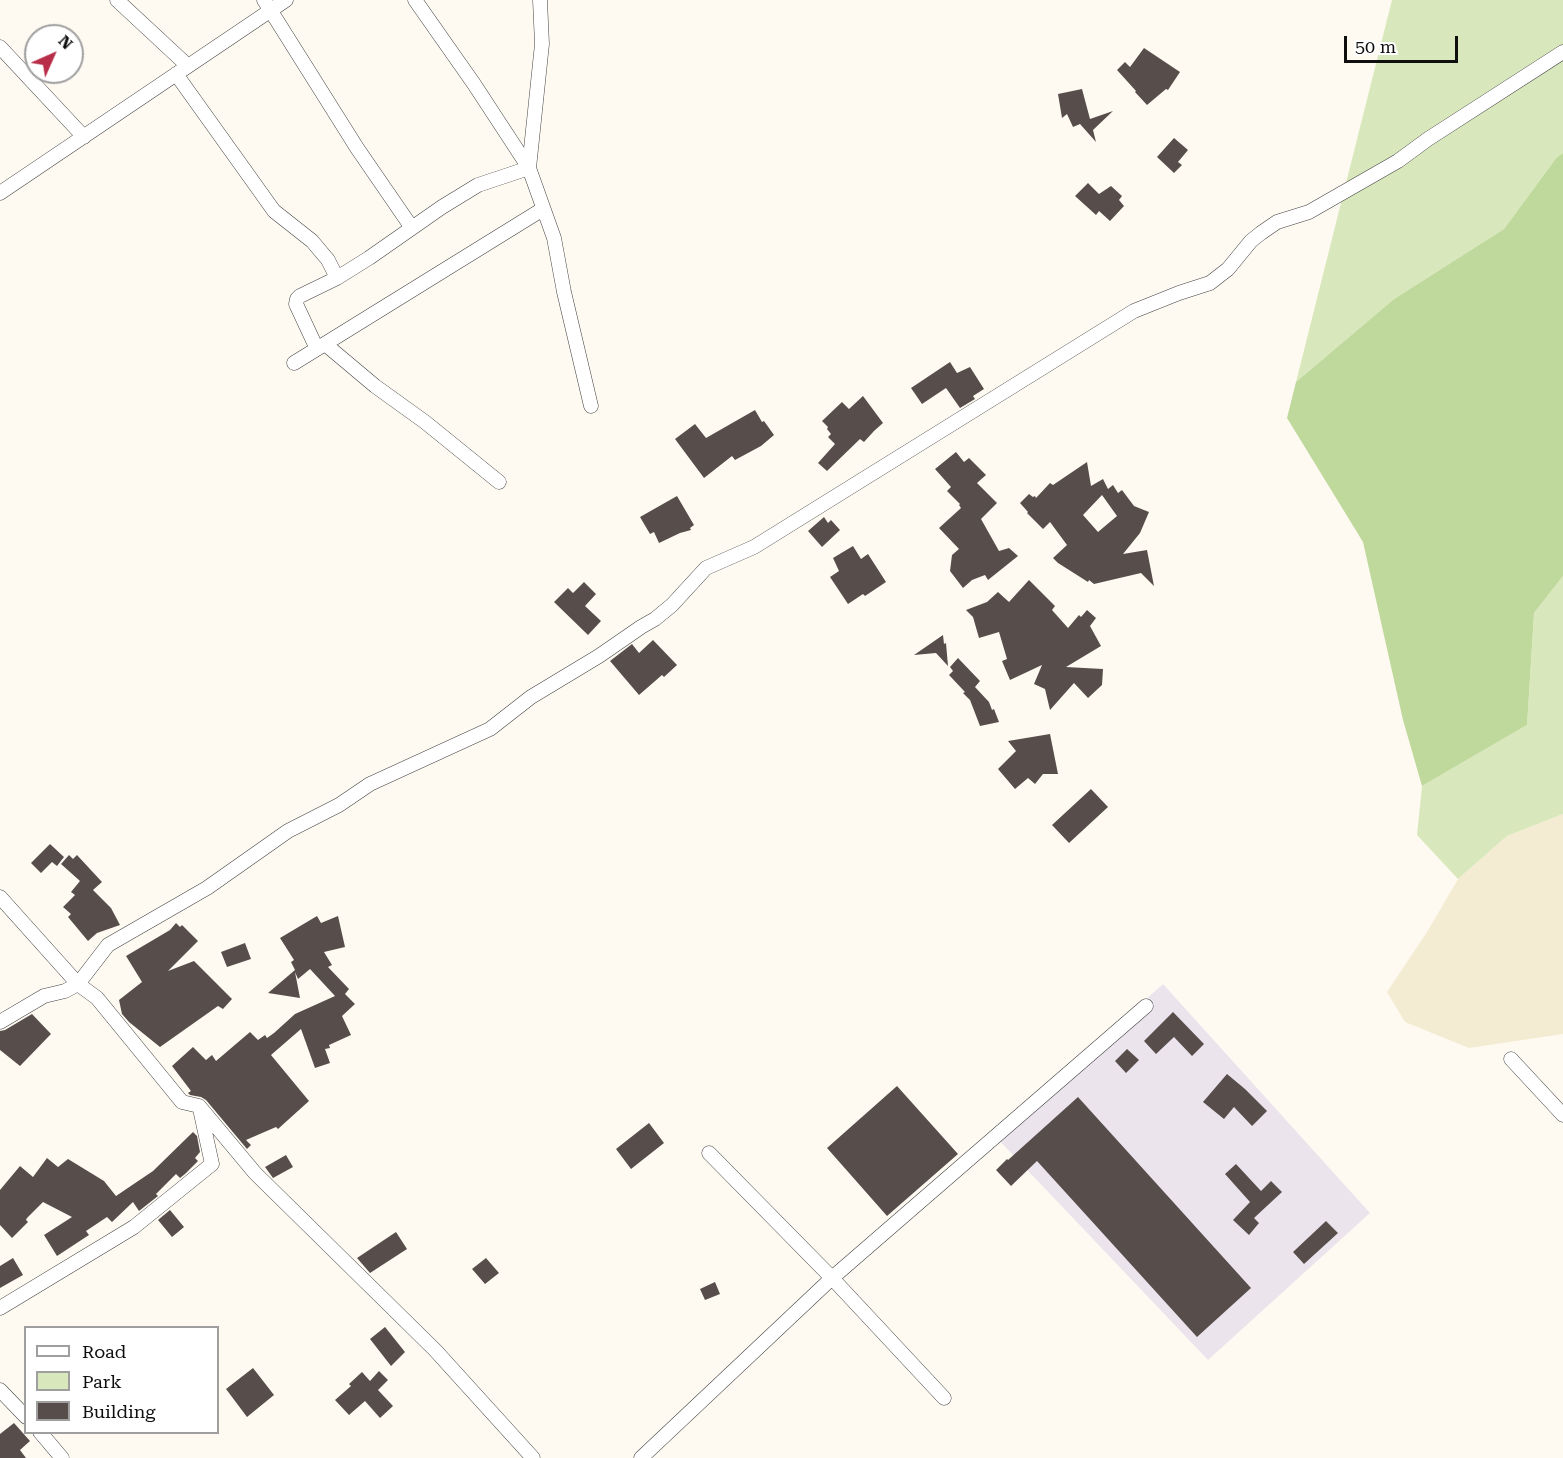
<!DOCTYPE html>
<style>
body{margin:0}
#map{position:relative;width:1563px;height:1458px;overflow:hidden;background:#fefaf1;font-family:"Roboto Serif",serif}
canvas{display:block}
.legend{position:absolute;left:24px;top:1326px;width:195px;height:108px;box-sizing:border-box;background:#fff;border:2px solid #9f9f9f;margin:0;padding:8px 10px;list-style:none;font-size:18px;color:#0f0f0f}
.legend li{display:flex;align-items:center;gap:12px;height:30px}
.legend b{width:30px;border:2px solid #9f9f9f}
.north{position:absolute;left:24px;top:24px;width:60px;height:60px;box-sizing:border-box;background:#fff;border:2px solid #9f9f9f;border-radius:50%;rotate:45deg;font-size:16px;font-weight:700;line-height:24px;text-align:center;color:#0f0f0f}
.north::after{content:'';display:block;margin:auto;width:21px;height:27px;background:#b82d48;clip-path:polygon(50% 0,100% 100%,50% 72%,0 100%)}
.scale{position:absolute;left:1344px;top:36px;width:114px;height:27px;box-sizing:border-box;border:3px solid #0f0f0f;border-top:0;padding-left:8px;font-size:18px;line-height:21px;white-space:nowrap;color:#0f0f0f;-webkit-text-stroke:4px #fff;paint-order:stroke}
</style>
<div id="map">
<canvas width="1563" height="1458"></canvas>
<ul class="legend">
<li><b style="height:8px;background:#fff"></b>Road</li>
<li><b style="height:16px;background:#d9e8bc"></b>Park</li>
<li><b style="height:16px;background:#574e4c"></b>Building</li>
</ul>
<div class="north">N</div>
<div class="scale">50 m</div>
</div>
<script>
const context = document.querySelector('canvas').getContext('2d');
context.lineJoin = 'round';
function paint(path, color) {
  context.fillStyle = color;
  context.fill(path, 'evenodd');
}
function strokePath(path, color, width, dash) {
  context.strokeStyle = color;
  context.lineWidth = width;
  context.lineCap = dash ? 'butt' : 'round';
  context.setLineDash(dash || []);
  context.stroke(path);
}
const industrial = new Path2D(`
 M1163,984L1370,1213L1208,1360L994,1135Z`);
const farmland = new Path2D(`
 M1563,814V1034L1469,1048L1405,1022L1387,992L1427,932L1458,879L1507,836Z`);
const green = new Path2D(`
 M1392,0H1563V153L1557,157L1504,229L1394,299L1296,382Z
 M1563,576V814L1507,836L1458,879L1417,835L1422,786L1527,725L1534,613Z`);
const forest = new Path2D(`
 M1563,153V576L1534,613L1527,725L1422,786L1403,720L1363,542L1287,418L1296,382L1394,299L1504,229L1557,157Z`);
const building = new Path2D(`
 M1144,48L1180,72L1168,90L1166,89L1147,105L1135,92L1136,91L1117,70L1125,62L1130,67Z
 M1082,89L1090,119L1113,111L1093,130L1096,142L1080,124L1073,127L1067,114L1062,118L1058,94Z
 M1174,138L1188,150L1178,162L1182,165L1174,173L1157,157Z
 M1088,183L1099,194L1111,186L1122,196L1119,200L1124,206L1110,221L1099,211L1096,215L1075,196Z
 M950,362L957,373L970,367L984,389L973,396L975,399L960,408L946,388L922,404L911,388Z
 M863,396L883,423L874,431L864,442L860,439L827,471L818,463L835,444L828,437L831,434L827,429L828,427L822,421L842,402L849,409Z
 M755,410L762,422L764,421L774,435L761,446L735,460L732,456L704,478L675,439L695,424L706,438Z
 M956,452L964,462L969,458L986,475L977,483L997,503L981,519L999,551L1009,548L1018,556L988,580L985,575L972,580L963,588L950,571L952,555L959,549L939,528L961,508L959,505L960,504L947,491L951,487L935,469Z
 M1087,462L1091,486L1103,479L1108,489L1113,485L1118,493L1122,490L1134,506L1149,512L1140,533L1123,554L1147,550L1154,586L1141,573L1094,584L1089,580L1088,582L1058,563L1053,558L1067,545L1050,522L1043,529L1027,513L1028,512L1020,503L1029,494L1033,497L1035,496L1036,498L1050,483L1053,485ZM1102,495L1117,516L1098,532L1083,515Z
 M677,496L694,525L690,528L691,530L680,533L659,543L654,532L650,534L640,517Z
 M824,517L828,523L831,520L840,530L822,547L808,531Z
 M853,546L861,559L868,554L886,582L865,596L863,594L848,604L830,577L839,571L833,558Z
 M1029,580L1055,606L1052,610L1068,628L1079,615L1081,617L1087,610L1096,618L1090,626L1101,646L1066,667L1103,669L1102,685L1088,698L1074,683L1050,710L1045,689L1034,684L1042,665L1010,680L1002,661L1007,659L999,632L979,638L973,617L966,610L987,602L998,592L1009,602Z
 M584,582L596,594L585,606L601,621L588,635L554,602L568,588L573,593Z
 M943,635L944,644L946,643L948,666L936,653L914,655Z
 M653,640L677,665L664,677L662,675L639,695L610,661L632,644L639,653Z
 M958,658L980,681L975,687L989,702L992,710L994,709L999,722L980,726L970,700L963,693L965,692L949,675L953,671L950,667Z
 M1050,734L1058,774H1043L1035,784L1028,778L1015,789L998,769L1016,751L1008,741Z
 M1091,789L1108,807L1069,843L1052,825Z
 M50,844L64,857L57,866L52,862L41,873L31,863Z
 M69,855L73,859L77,855L102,882L93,890L111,908L120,925L97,933L88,941L68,917L71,914L63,907L75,895L71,892L80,881L61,864Z
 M317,916L321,923L338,916L345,947L324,952L332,965L328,967L349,989L345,994L355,1004L342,1016L351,1035L329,1045L330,1048L325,1049L330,1063L315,1068L301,1029L271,1055L309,1101L278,1129L276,1127L246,1140L251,1145L247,1149L206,1100L201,1097L190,1095L188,1093L191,1091L172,1066L193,1047L206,1060L212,1055L216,1061L250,1032L258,1040L265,1035L267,1038L274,1033L295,1014L335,996L310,969L298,979L295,972L300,998L268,993L295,970L291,962L294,960L280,938Z
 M176,923L180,927L182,925L198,941L168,971L194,961L232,999L223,1009L218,1006L160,1047L129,1022L122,1014L119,1000L142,982L126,956L170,930Z
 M245,943L251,959L227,967L221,952Z
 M1173,1012L1204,1044L1192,1056L1174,1037L1156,1054L1144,1041Z
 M32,1014L51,1034L20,1066L0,1050V1031L5,1030Z
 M1127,1049L1139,1060L1126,1073L1115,1061Z
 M1227,1074L1245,1089L1267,1111L1252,1126L1234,1107L1224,1119L1203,1102Z
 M897,1086L958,1154L887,1216L827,1148Z
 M1078,1097L1251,1288L1197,1337L1037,1161L1011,1186L996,1170L1007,1159L1008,1160Z
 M649,1123L664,1143L631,1169L616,1149Z
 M193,1132L197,1136L200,1152L195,1158L198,1161L185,1174L180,1178L176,1174L156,1194L158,1196L139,1211L133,1202L112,1222L107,1217L86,1231L89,1235L57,1256L44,1235L72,1217L43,1202L27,1218L26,1220L28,1222L12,1238L0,1225V1190L20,1166L33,1177L47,1158L58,1167L68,1159L104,1181L116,1196L153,1171Z
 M286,1155L293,1167L273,1178L265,1167Z
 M1236,1164L1261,1191L1271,1181L1282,1192L1254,1218L1259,1223L1249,1235L1233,1220L1250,1202L1225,1174Z
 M170,1210L184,1227L172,1237L158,1220Z
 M1326,1221L1338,1233L1304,1264L1293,1252Z
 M396,1232L407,1249L370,1273L357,1258Z
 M13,1258L23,1275L0,1288V1266Z
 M486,1258L499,1273L485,1284L472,1269Z
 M715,1282L720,1294L705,1300L700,1289Z
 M385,1327L405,1352L391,1366L370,1339Z
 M253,1368L274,1395L247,1417L226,1389Z
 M379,1371L388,1380L378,1390L393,1406L380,1418L365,1401L349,1415L335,1400L351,1386L349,1384L362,1372L370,1381Z
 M14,1423L30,1441L20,1450L26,1458H0V1434Z`);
const minor = new Path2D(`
 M117,0L188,66
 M264,0L357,148L412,228
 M415,0L474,84L529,168L554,238L564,292L591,406
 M0,47L84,137
 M176,74L274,211L312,241L328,260L337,278
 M0,193L286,0
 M325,344L375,386L425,422L499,482
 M317,349L296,304L297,299L300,296L337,278L369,258L442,207L478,185L529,168L542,44L540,0
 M294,363L543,209
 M0,897L78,984L97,998L182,1102L199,1106L255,1173L435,1350L533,1458
 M0,1022L44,996L65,991L78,984L108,945L207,888L288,831L339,805L370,784L490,729L531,697L599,656L641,627L655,619L672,605L706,568L754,547L1134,311L1179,293L1210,283L1228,269L1251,241L1261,233L1277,222L1309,212L1398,161L1428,139L1563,52
 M1511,1059L1563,1115
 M709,1153L832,1278L944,1398
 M0,1308L134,1227L212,1164L200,1109
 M0,1390L26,1417
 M40,1432L62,1458
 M641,1458L832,1278L1146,1006`);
paint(industrial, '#ebe4ed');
paint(farmland, '#f3ecd2');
paint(green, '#d9e8bc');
paint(forest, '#bfd89c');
paint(building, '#574e4c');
strokePath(minor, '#424242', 15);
strokePath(minor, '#fff', 14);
</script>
